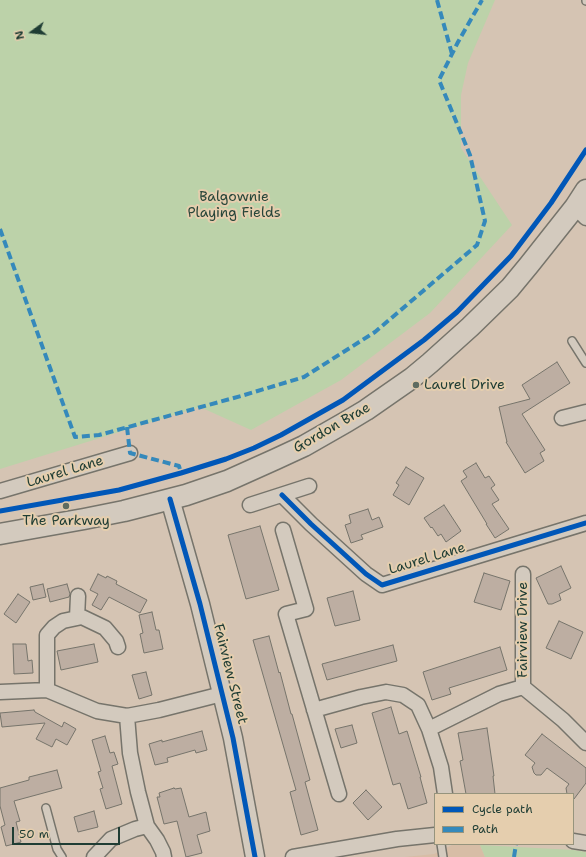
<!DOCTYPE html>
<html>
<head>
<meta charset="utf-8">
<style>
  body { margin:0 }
  #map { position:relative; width:586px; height:857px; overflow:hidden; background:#d5c4b3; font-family:"Shantell Sans",sans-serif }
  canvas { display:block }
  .legend { position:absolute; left:434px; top:793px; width:140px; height:52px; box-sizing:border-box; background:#e5ceae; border:1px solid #96947d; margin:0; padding:5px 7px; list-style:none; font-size:12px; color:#1f3d34 }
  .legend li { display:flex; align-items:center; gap:8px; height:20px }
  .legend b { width:20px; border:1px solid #96947d }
  .north { position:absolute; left:12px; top:12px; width:40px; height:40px; -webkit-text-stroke:3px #e5ceae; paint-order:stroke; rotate:255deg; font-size:11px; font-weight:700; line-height:16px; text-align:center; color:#1f3d34 }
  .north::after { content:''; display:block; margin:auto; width:14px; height:18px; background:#1f3d34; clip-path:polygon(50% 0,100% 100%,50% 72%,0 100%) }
  .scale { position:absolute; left:12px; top:827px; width:108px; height:18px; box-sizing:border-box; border:2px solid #1f3d34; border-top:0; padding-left:5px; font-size:12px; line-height:14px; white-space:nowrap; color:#1f3d34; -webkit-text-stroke:3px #e5ceae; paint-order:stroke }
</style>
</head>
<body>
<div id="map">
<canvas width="586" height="857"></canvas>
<ul class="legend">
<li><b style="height:5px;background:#0057b8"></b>Cycle path</li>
<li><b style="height:5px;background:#3589bb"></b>Path</li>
</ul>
<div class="north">N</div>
<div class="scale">50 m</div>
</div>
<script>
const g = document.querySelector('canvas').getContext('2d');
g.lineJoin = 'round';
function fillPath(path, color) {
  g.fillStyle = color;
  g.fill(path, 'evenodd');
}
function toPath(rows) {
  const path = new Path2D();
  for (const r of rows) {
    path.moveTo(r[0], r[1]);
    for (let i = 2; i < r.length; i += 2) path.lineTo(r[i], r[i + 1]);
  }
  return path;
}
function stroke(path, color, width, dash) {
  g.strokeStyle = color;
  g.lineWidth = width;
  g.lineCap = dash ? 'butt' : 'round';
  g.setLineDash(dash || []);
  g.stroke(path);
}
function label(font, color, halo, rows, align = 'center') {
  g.font = font + ' "Shantell Sans",sans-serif';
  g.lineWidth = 4;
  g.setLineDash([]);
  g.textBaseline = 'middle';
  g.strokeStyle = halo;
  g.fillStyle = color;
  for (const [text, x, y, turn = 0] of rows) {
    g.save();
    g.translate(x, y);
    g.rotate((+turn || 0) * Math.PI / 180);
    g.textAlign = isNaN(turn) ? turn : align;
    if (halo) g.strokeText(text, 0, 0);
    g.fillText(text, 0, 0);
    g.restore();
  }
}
fillPath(toPath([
  [454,844,480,845,485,857,405,857,434,854]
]), '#d7bda6');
fillPath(toPath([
  [0,0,495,0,468,63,461,95,461,148,512,225,430,313,341,380,251,430,200,407,0,469],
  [480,845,574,850,586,852,586,857,485,857]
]), '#bcd2a9');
const building = toPath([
  [557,362,570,383,522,414,545,450,540,453,544,461,525,473,506,442,507,442,499,407,530,399,522,385,557,362],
  [476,463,485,478,489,476,495,485,491,488,499,500,492,504,509,529,495,538,486,524,487,524,461,481,467,477,463,471,476,463],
  [406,467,424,478,409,505,393,495,399,485,396,483,406,467],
  [444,505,461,531,446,542,441,534,438,536,432,527,431,528,424,518,444,505],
  [368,509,372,520,379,517,383,527,361,535,363,539,351,543,345,525,351,523,349,515,368,509],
  [260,526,279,590,246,599,228,535,260,526],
  [561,566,571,588,559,594,561,600,552,604,548,604,536,578,561,566],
  [484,573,510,581,501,610,474,602,484,573],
  [98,574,106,578,107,576,117,581,116,584,147,600,140,613,109,597,101,610,92,605,98,594,90,590,98,574],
  [43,584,46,597,33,600,30,587,43,584],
  [67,584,70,594,69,597,50,602,47,589,67,584],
  [353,591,360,620,335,626,327,598,353,591],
  [18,594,30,602,16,623,4,614,18,594],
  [152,612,156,630,159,630,163,649,144,653,140,634,143,633,139,615,152,612],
  [559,621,583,632,571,659,546,648,559,621],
  [269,636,279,673,280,672,291,714,292,714,310,780,305,782,318,830,301,835,290,792,296,790,253,640,269,636],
  [13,644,26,644,28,661,32,660,33,673,14,674,13,644],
  [94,644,98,662,61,670,57,651,94,644],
  [393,645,397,661,327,680,322,664,393,645],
  [500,647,507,670,449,688,451,694,432,700,423,672,500,647],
  [146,672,152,695,139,699,132,675,146,672],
  [391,707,399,734,407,731,421,777,420,777,427,803,408,809,400,783,393,785,372,713,391,707],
  [34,710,35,712,62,727,64,722,76,729,67,745,56,739,52,747,36,739,45,723,2,727,0,713,34,710],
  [352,725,357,743,341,748,335,729,352,725],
  [487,728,494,776,493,776,495,794,466,794,460,761,463,760,458,733,487,728],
  [202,731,207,750,196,753,195,750,167,758,168,762,155,765,149,744,162,740,162,742,202,731],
  [542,734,586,768,586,783,574,799,573,798,573,794,567,794,566,788,569,784,547,768,541,775,536,775,534,773,532,767,535,763,525,755,542,734],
  [105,736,110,753,114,752,118,764,112,766,122,804,106,809,100,789,103,788,98,772,101,771,92,740,105,736],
  [57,770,62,788,14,801,20,821,16,822,21,842,6,846,1,827,5,825,0,806,0,788,29,780,29,777,57,770],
  [174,788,175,789,181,788,189,817,206,812,210,831,197,835,202,853,186,857,177,821,164,824,157,797,160,797,159,793,174,788],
  [366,790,382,807,368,820,353,803,366,790],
  [94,811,98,827,78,832,74,817,94,811]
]);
fillPath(building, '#bdaea2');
stroke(building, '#76746b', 1);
const service = toPath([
  [586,0,586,1],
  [572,341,586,363],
  [46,808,57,849,62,857],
  [441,844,443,857]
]);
const minor = toPath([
  [575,207,586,218],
  [562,418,586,412],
  [0,491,130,453],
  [282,495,311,524,366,574,382,585,586,523],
  [250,505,309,486],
  [283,530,306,609,286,614,339,794],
  [523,574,523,687],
  [77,618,78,596],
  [47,690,47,635,54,627,63,621,82,617,105,628,116,641,118,647],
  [0,692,47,690,97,711,127,716,159,710,222,694],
  [314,710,361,697,386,692,403,695,418,705,429,729,441,767,445,794],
  [127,716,130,753,138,792,147,826,157,840,163,852,164,857],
  [429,729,499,694,523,687,563,720,586,743],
  [573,841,586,843],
  [94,857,111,839,135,829,147,826],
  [293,857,397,839,435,835]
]);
const tertiary = toPath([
  [170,499,200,604,233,738,255,857]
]);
const secondary = toPath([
  [0,534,84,519,124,511,186,495,227,481,276,459,304,446,346,422,366,410,412,378,430,363,470,327,510,288,529,265,575,207,586,190]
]);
stroke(service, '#76746b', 10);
stroke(minor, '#76746b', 17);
stroke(tertiary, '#76746b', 21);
stroke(secondary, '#76746b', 23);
stroke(service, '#d3cabe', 7);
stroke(minor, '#d3cabe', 14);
stroke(tertiary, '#d3cabe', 18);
stroke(secondary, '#d3cabe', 20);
stroke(toPath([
  [437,0,452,54],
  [0,229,75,437,99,435,241,396,304,377,375,332,477,245,485,221,470,155,439,80,458,42,482,0],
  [127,427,130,453,179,466,181,473],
  [514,857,516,844]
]), '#3589bb', 4, [8, 4]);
stroke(toPath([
  [282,495,311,524,366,574,382,585,586,523],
  [170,499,200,604,233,738,255,857],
  [0,511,119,490,181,473,226,459,254,448,281,435,343,400,424,340,457,312,511,256,551,203,586,150]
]), '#0057b8', 5);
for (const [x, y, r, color] of [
  [416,385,4,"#5f6c60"],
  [66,506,4,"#5f6c60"]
]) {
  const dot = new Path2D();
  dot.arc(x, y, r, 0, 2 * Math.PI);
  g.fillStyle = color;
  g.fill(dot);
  stroke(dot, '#e5ceae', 1.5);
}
label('14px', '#264539', '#e5ceae', [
  ["Balgownie",234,197],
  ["Playing Fields",234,213]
]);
label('14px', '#1f3d34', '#e5ceae', [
  ["Laurel Drive",424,385],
  ["The Parkway",66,521,"center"]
], 'left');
label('14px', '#1f3d34', '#e5ceae', [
  ["Gordon Brae",332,428,-30],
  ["Laurel Lane",65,472,-17],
  ["Laurel Lane",427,559,-17],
  ["Fairview Drive",523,630,-90],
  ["Fairview Street",230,674,76]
]);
</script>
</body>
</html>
